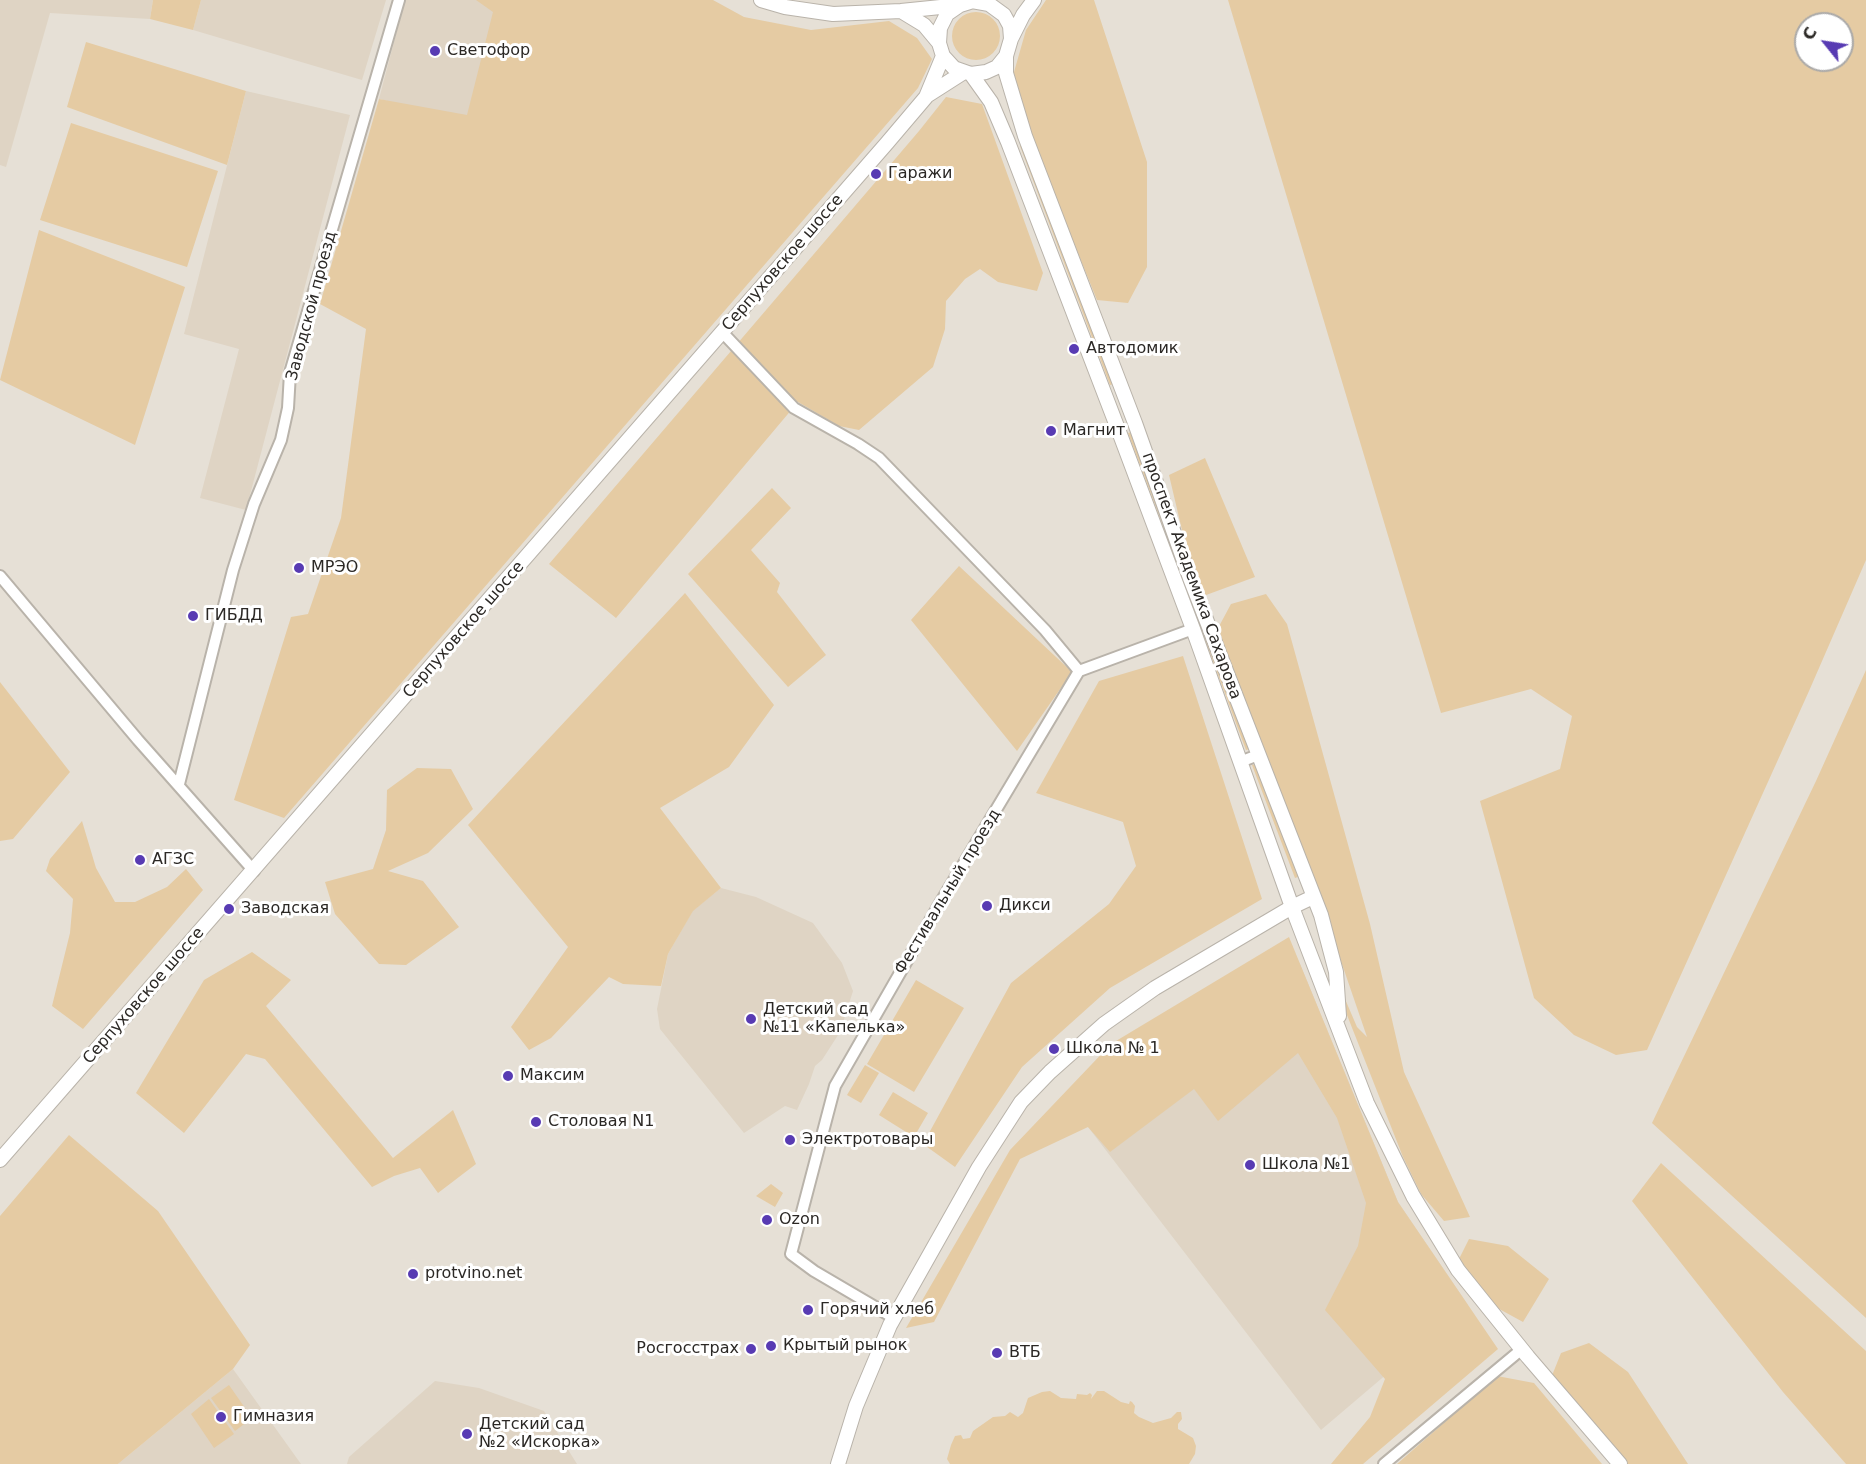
<!DOCTYPE html>
<html>
<head>
<meta charset="utf-8">
<style>
  body { margin:0 }
  #map { position:relative; width:1866px; height:1464px; overflow:hidden; background:#e6e0d6; font-family:"DejaVu Sans",sans-serif }
  canvas { display:block }
  .north { position:absolute; left:1794px; top:12px; width:60px; height:60px; box-sizing:border-box; background:#fff; border:2px solid #aaa9a8; border-radius:50%; rotate:300deg; font-size:16px; font-weight:700; line-height:24px; text-align:center; color:#2b2825 }
  .north::after { content:''; display:block; margin:auto; width:21px; height:27px; background:#583bb3; clip-path:polygon(50% 0,100% 100%,50% 72%,0 100%) }
</style>
</head>
<body>
<div id="map">
<canvas width="1866" height="1464"></canvas>
<div class="north">С</div>
</div>
<script>
const g = document.querySelector('canvas').getContext('2d');
g.lineJoin = 'round';
function fillPath(path, color) {
  g.fillStyle = color;
  g.fill(path, 'evenodd');
}
function toPath(rows) {
  const path = new Path2D();
  for (const r of rows) {
    if (r.length === 3) {
      path.moveTo(r[0] + r[2], r[1]);
      path.arc(r[0], r[1], r[2], 0, 2 * Math.PI);
      continue;
    }
    path.moveTo(r[0], r[1]);
    for (let i = 2; i < r.length; i += 2) path.lineTo(r[i], r[i + 1]);
  }
  return path;
}
function stroke(path, color, width, dash) {
  g.strokeStyle = color;
  g.lineWidth = width;
  g.lineCap = dash ? 'butt' : 'round';
  g.setLineDash(dash || []);
  g.stroke(path);
}
function label(font, color, halo, rows, align = 'center') {
  g.font = font + ' "DejaVu Sans",sans-serif';
  g.lineWidth = 6;
  g.setLineDash([]);
  g.textBaseline = 'middle';
  g.strokeStyle = halo;
  g.fillStyle = color;
  for (const [text, x, y, turn = 0] of rows) {
    g.save();
    g.translate(x, y);
    g.rotate((+turn || 0) * Math.PI / 180);
    g.textAlign = isNaN(turn) ? turn : align;
    if (halo) g.strokeText(text, 0, 0);
    g.fillText(text, 0, 0);
    g.restore();
  }
}
fillPath(toPath([
  [0,0,153,0,150,19,50,13,6,167,0,165],
  [201,0,386,0,362,80,193,30],
  [405,0,493,0,505,3,474,123,379,99],
  [246,91,350,115,246,510,200,498,239,349,184,334],
  [721,888,756,897,813,923,842,963,853,991,840,1032,822,1060,815,1066,809,1084,797,1110,785,1106,744,1133,660,1029,657,1009,668,954,693,910],
  [1300,964,1398,1202,1468,1305,1321,1430,1088,1127],
  [233,1369,301,1464,118,1464],
  [435,1381,479,1388,544,1411,577,1464,347,1464,349,1457]
]), '#dfd4c4');
fillPath(toPath([
  [153,0,201,0,193,30,150,19],
  [476,0,713,0,744,17,811,30,889,21,917,38,932,59,918,88,284,818,234,800,291,617,308,614,341,518,366,329,320,304,379,99,467,115,493,12],
  [1046,0,1094,0,1147,162,1147,267,1128,303,1097,300,1026,125,1012,79,1026,30],
  [1228,0,1866,0,1866,560,1809,691,1647,1050,1616,1055,1574,1035,1534,998,1480,801,1560,769,1572,716,1531,689,1441,713],
  [1806,24,1842,24,1842,60,1806,60],
  [976,36,24],
  [86,42,246,91,227,165,67,107],
  [946,97,982,104,1043,273,1037,291,998,282,980,269,965,279,946,301,945,329,933,367,859,430,839,426,798,402,616,618,549,564,919,131],
  [71,123,218,171,187,267,40,220],
  [1024,145,1114,384,1110,385,1020,146],
  [39,230,185,287,135,445,0,380],
  [1132,432,1184,573,1181,574,1128,433],
  [1205,458,1255,577,1198,598,1169,475],
  [772,488,791,508,751,550,780,583,777,592,826,655,788,687,688,574],
  [959,566,1072,672,1017,751,911,620],
  [1189,587,1250,749,1246,750,1186,589],
  [685,593,774,705,729,767,660,808,721,888,693,911,668,954,661,986,623,984,609,977,551,1038,529,1050,511,1027,568,947,468,825],
  [1266,594,1287,624,1370,924,1404,1072,1470,1217,1444,1221,1421,1194,1403,1157,1347,1015,1344,1004,1345,999,1357,1027,1367,1037,1343,967,1217,630,1231,604],
  [1183,656,1262,899,1110,988,1022,1067,955,1167,923,1144,1011,983,1109,904,1136,866,1123,822,1036,793,1099,681],
  [1866,670,1866,1318,1652,1123,1816,781],
  [0,682,70,772,13,839,0,841],
  [1256,764,1298,877,1295,878,1252,765],
  [417,768,451,769,473,809,428,853,388,871,423,881,459,927,406,965,379,964,335,914,325,882,373,869,386,830,387,790],
  [82,821,96,868,115,902,135,902,167,887,186,869,203,890,83,1029,52,1006,70,933,73,899,46,871,50,859],
  [1289,937,1398,1202,1498,1349,1363,1464,1331,1464,1370,1417,1385,1379,1325,1310,1358,1246,1366,1203,1337,1118,1298,1053,1218,1121,1194,1089,1110,1152,1088,1127,1020,1159,934,1322,906,1328,1010,1150,1111,1044],
  [252,952,291,980,266,1006,393,1158,453,1110,476,1164,438,1193,420,1168,394,1176,372,1187,265,1059,246,1054,184,1133,136,1093,204,980],
  [916,980,964,1008,914,1092,867,1064],
  [865,1065,879,1073,861,1103,847,1095],
  [893,1092,928,1113,914,1137,879,1115],
  [69,1135,158,1211,250,1345,233,1369,118,1464,0,1464,0,1216],
  [1661,1163,1866,1351,1866,1464,1846,1464,1783,1392,1632,1201],
  [771,1184,783,1193,775,1207,756,1196],
  [1469,1239,1508,1246,1549,1279,1523,1322,1481,1299,1457,1263],
  [1589,1343,1628,1372,1688,1464,1624,1464,1551,1378,1561,1353],
  [1497,1376,1534,1383,1602,1464,1397,1464],
  [229,1385,252,1418,235,1431,211,1398],
  [1050,1391,1061,1398,1076,1399,1077,1394,1087,1395,1090,1393,1092,1395,1091,1399,1097,1391,1104,1391,1121,1402,1129,1404,1130,1401,1132,1402,1135,1406,1134,1413,1139,1417,1153,1423,1171,1418,1177,1412,1181,1412,1182,1419,1178,1424,1178,1429,1193,1438,1196,1446,1195,1454,1189,1464,950,1464,947,1459,951,1445,955,1436,961,1435,963,1439,970,1438,973,1431,993,1417,1005,1416,1010,1412,1018,1417,1023,1413,1028,1398,1042,1392],
  [209,1399,234,1434,214,1448,191,1414]
]), '#e5cba3');
const street = toPath([
  [723,333,794,408,858,444,879,458,1045,630,1079,671],
  [0,576,138,740,254,871],
  [1240,762,1258,755],
  [179,784,233,570,254,504,281,440,288,408,290,373,399,0],
  [894,1318,814,1271,791,1254,835,1086,939,905,1079,671,1193,629],
  [1384,1464,1522,1349]
]);
const secondary = toPath([
  [761,0,785,7,833,14,901,11,960,5,976,0],
  [972,1,989,4,1004,15,1010,26,1011,39],
  [901,11,924,25,939,43,943,56,954,68,971,74,986,72,997,67,1006,56,1011,39,1023,15,1034,0],
  [939,43,940,28,947,14,960,5],
  [1006,56,1006,73,1025,136,1135,423,1190,578,1321,915,1336,972,1339,1016],
  [971,74,991,102,1008,142,1118,429,1193,629,1292,907,1367,1103,1413,1196,1458,1270,1528,1357,1620,1464],
  [928,95,964,72],
  [0,1160,887,143,926,97,943,56],
  [838,1464,856,1406,890,1325,979,1167,1021,1102,1050,1072,1104,1024,1155,988,1292,907,1313,897]
]);
stroke(street, '#b9b3aa', 14);
stroke(secondary, '#b9b3aa', 16);
stroke(street, '#fff', 10);
stroke(secondary, '#fff', 14);
for (const [x, y, r, color] of [
  [435,51,6,"#583bb3"],
  [876,174,6,"#583bb3"],
  [1074,349,6,"#583bb3"],
  [1051,431,6,"#583bb3"],
  [299,568,6,"#583bb3"],
  [193,616,6,"#583bb3"],
  [140,860,6,"#583bb3"],
  [987,906,6,"#583bb3"],
  [229,909,6,"#583bb3"],
  [751,1019,6,"#583bb3"],
  [1054,1049,6,"#583bb3"],
  [508,1076,6,"#583bb3"],
  [536,1122,6,"#583bb3"],
  [790,1140,6,"#583bb3"],
  [1250,1165,6,"#583bb3"],
  [767,1220,6,"#583bb3"],
  [413,1274,6,"#583bb3"],
  [808,1310,6,"#583bb3"],
  [771,1346,6,"#583bb3"],
  [751,1349,6,"#583bb3"],
  [997,1353,6,"#583bb3"],
  [221,1417,6,"#583bb3"],
  [467,1434,6,"#583bb3"]
]) {
  const dot = new Path2D();
  dot.arc(x, y, r, 0, 2 * Math.PI);
  g.fillStyle = color;
  g.fill(dot);
  stroke(dot, '#fff', 2);
}
label('16px', '#2b2825', '#fff', [
  ["Светофор",447,51],
  ["Гаражи",888,174],
  ["Автодомик",1086,349],
  ["Магнит",1063,431],
  ["МРЭО",311,568],
  ["ГИБДД",205,616],
  ["АГЗС",152,860],
  ["Дикси",999,906],
  ["Заводская",241,909],
  ["Детский сад",763,1010],
  ["№11 «Капелька»",763,1028],
  ["Школа № 1",1066,1049],
  ["Максим",520,1076],
  ["Столовая N1",548,1122],
  ["Электротовары",802,1140],
  ["Школа №1",1262,1165],
  ["Ozon",779,1220],
  ["protvino.net",425,1274],
  ["Горячий хлеб",820,1310],
  ["Крытый рынок",783,1346],
  ["Росгосстрах",739,1349,"right"],
  ["ВТБ",1009,1353],
  ["Гимназия",233,1417],
  ["Детcкий сад",479,1425],
  ["№2 «Искорка»",479,1443]
], 'left');
label('16px', '#2b2825', '#fff', [
  ["Серпуховское шоссе",783,263,-49],
  ["Заводской проезд",312,306,-75],
  ["проспект Академика Сахарова",1191,576,70],
  ["Серпуховское шоссе",464,630,-49],
  ["Фестивальный проезд",948,892,-59],
  ["Серпуховское шоссе",144,996,-49]
]);
</script>
</body>
</html>
